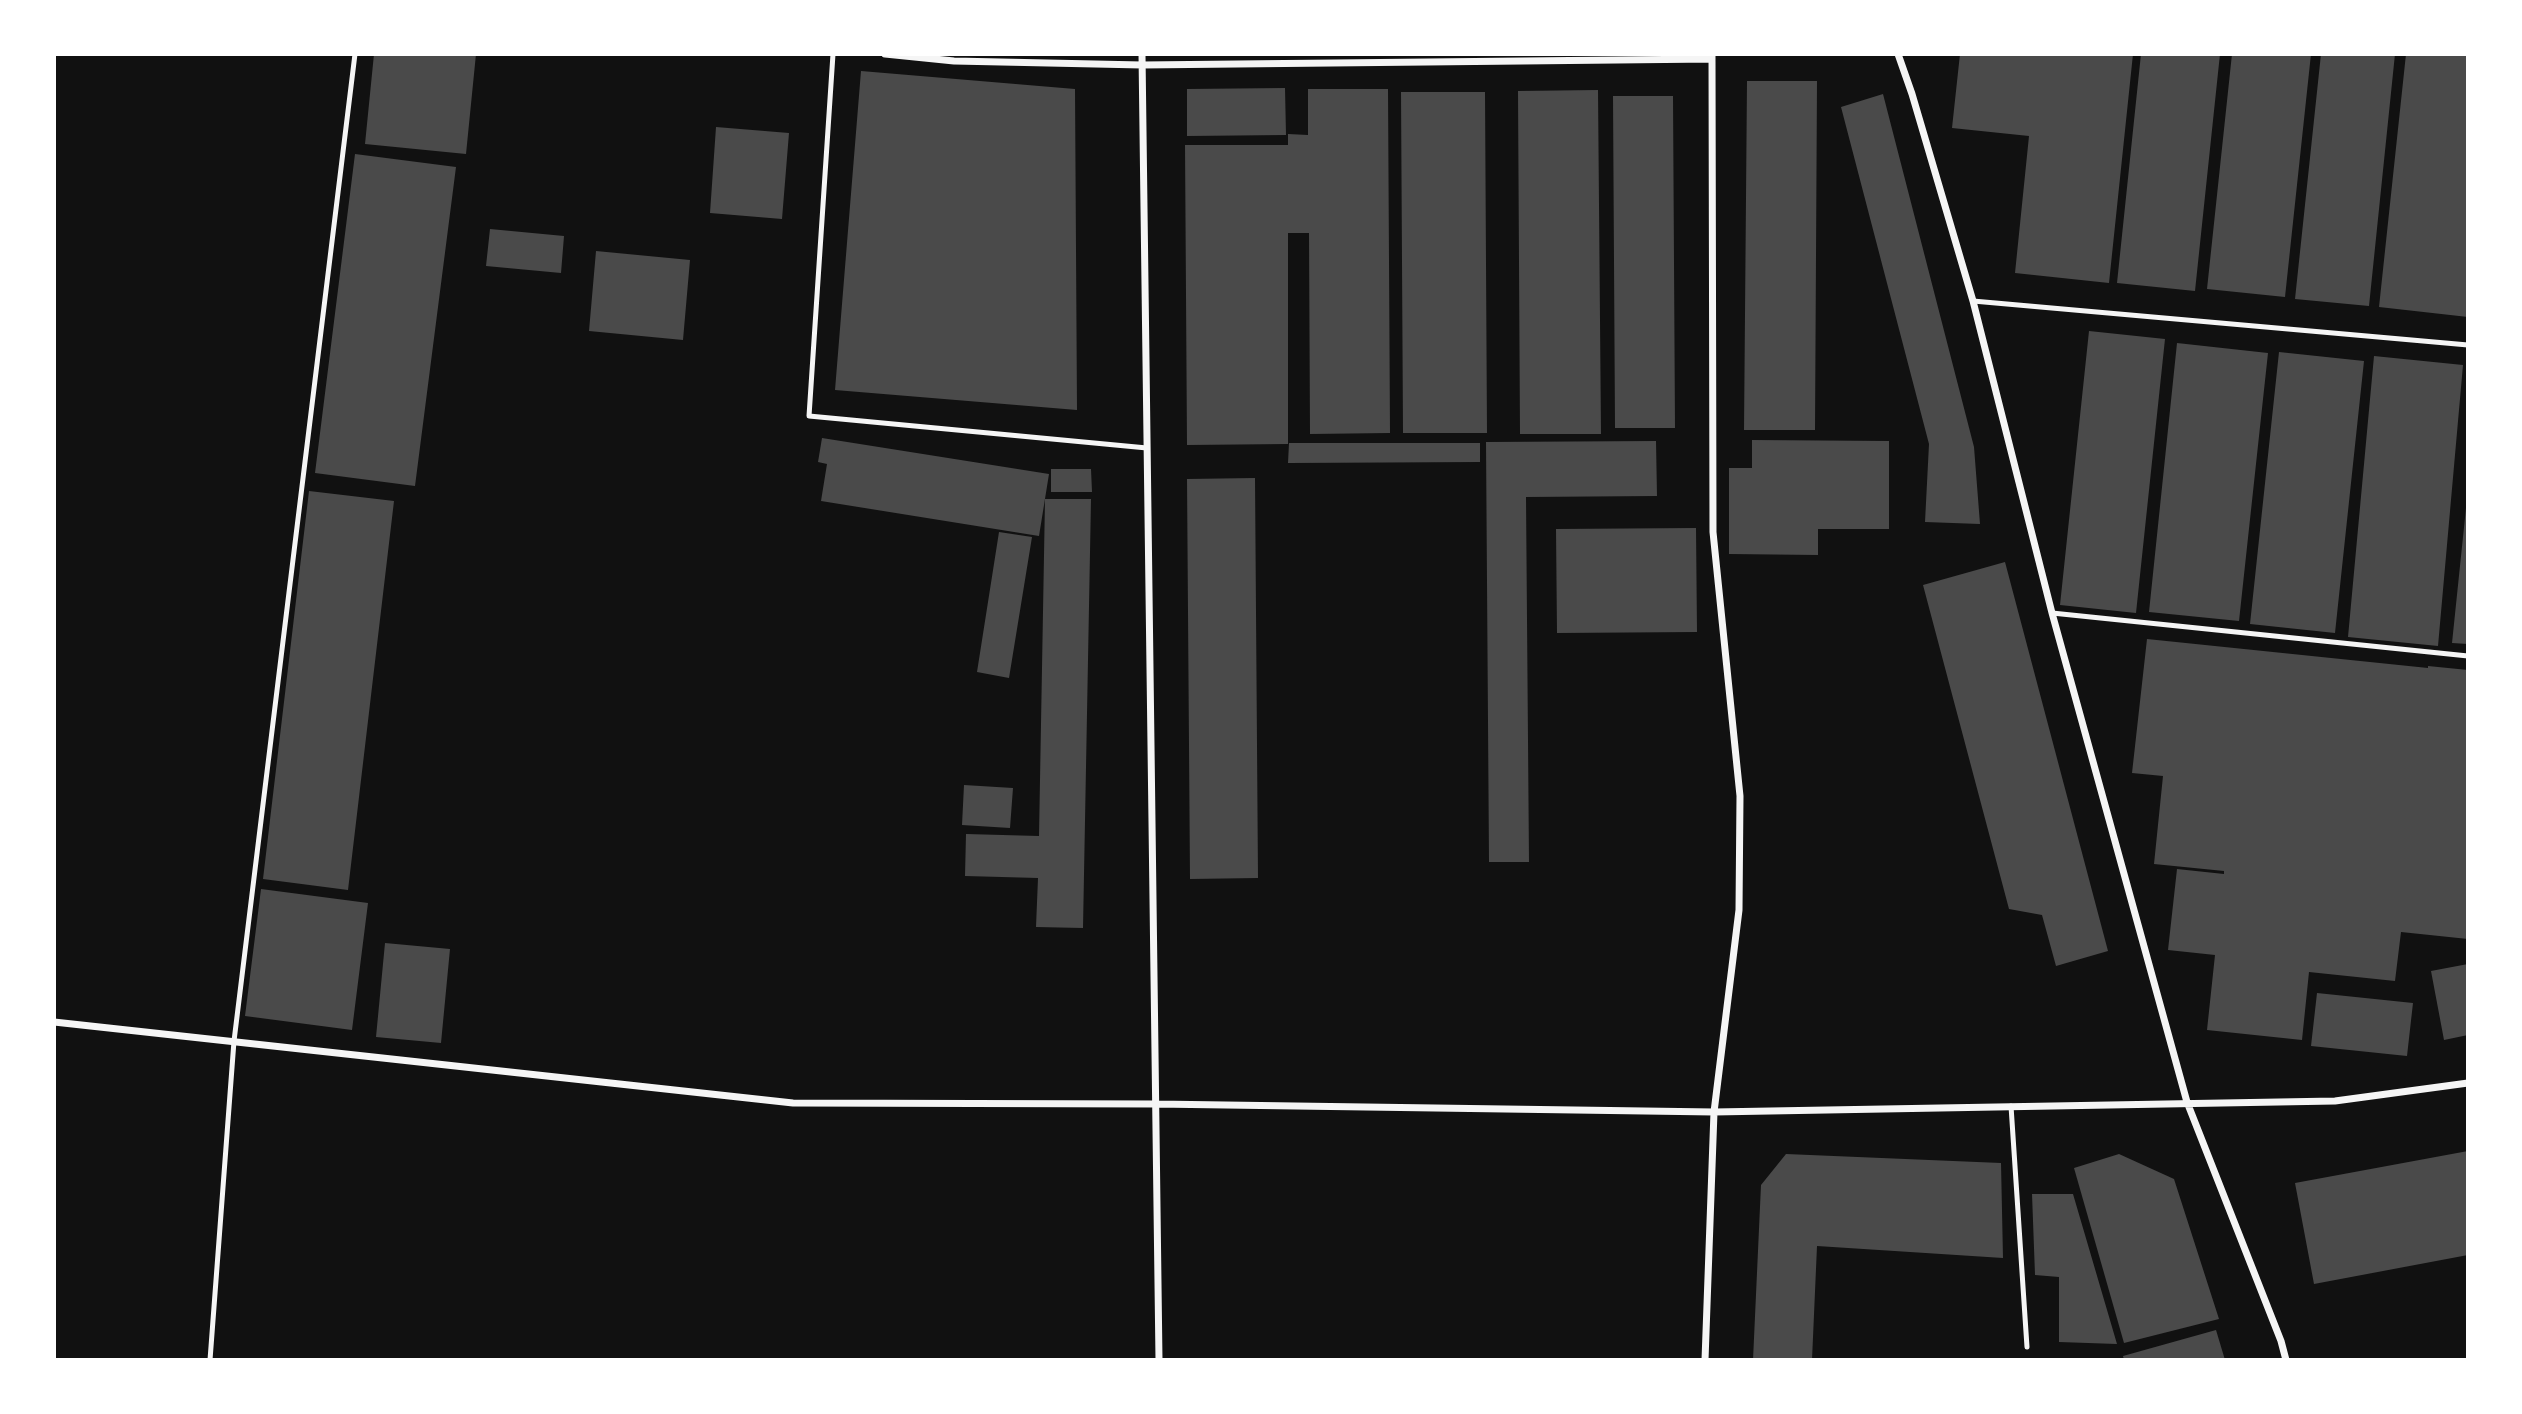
<!DOCTYPE html>
<html>
<head>
<meta charset="utf-8">
<style>
  body { margin:0 }
  #map { position:relative; width:2522px; height:1414px; overflow:hidden; background:#111; font-family:"Titillium Web",sans-serif }
  canvas { display:block }
  .frame { position:absolute; inset:0; border:56px solid #fff; pointer-events:none }
</style>
</head>
<body>
<div id="map">
<canvas width="2522" height="1414"></canvas>
<div class="frame"></div>
</div>
<script>
const g = document.querySelector('canvas').getContext('2d');
g.lineJoin = 'round';
function fillPath(path, color) {
  g.fillStyle = color;
  g.fill(path, 'evenodd');
}
function toPath(rows) {
  const path = new Path2D();
  for (const r of rows) {
    path.moveTo(r[0], r[1]);
    for (let i = 2; i < r.length; i += 2) path.lineTo(r[i], r[i + 1]);
  }
  return path;
}
function stroke(path, color, width, dash) {
  g.strokeStyle = color;
  g.lineWidth = width;
  g.lineCap = dash ? 'butt' : 'round';
  g.setLineDash(dash || []);
  g.stroke(path);
}
fillPath(toPath([
  [374,54,476,54,466,154,365,144],
  [1960,54,2133,54,2109,283,2015,273,2029,136,1952,128],
  [2141,54,2220,54,2195,291,2117,283],
  [2232,54,2311,54,2285,297,2207,289],
  [2321,54,2395,54,2369,306,2295,299],
  [2406,54,2468,54,2468,317,2379,307],
  [861,71,1075,89,1077,410,835,390],
  [1747,81,1817,81,1815,430,1744,430],
  [1285,88,1286,135,1187,136,1187,89],
  [1308,89,1388,89,1390,433,1310,434,1309,233,1288,233,1288,444,1187,445,1185,145,1288,145,1288,134,1308,135],
  [1598,90,1601,434,1520,434,1518,91],
  [1401,92,1485,92,1487,433,1403,433],
  [1883,94,1974,447,1980,524,1925,522,1929,444,1841,107],
  [1613,96,1673,96,1675,428,1615,428],
  [716,127,789,133,782,219,710,213],
  [355,154,456,167,415,486,315,473],
  [490,229,564,236,561,273,486,266],
  [596,251,690,260,683,340,589,331],
  [2089,331,2165,339,2136,613,2060,605],
  [2177,343,2268,353,2239,621,2149,612],
  [2279,352,2364,361,2335,633,2250,624],
  [2374,356,2463,365,2438,646,2348,637],
  [822,438,1049,474,1039,536,821,501,827,464,818,462],
  [1752,440,1889,441,1889,529,1818,529,1818,555,1729,554,1729,468,1752,468],
  [1656,441,1657,496,1526,497,1529,862,1489,862,1486,442],
  [1289,443,1480,443,1480,462,1288,463],
  [1051,469,1091,469,1092,492,1051,492],
  [1255,478,1258,878,1190,879,1187,479],
  [309,491,394,501,348,890,263,879],
  [1045,499,1091,499,1083,928,1036,927,1038,878,965,876,966,834,1039,836],
  [2466,508,2468,508,2468,644,2452,643],
  [1696,528,1697,632,1557,633,1556,529],
  [999,532,1032,537,1009,678,977,672],
  [2005,562,2108,951,2056,966,2042,915,2009,909,1923,585],
  [2147,639,2428,668,2428,666,2468,670,2468,939,2401,932,2395,981,2309,972,2302,1040,2207,1030,2215,955,2168,950,2177,869,2224,874,2224,871,2154,864,2163,776,2132,773],
  [964,785,1013,788,1010,828,962,825],
  [261,889,368,903,352,1030,245,1016],
  [385,943,450,949,441,1043,376,1037],
  [2468,964,2468,1035,2444,1040,2431,971],
  [2317,993,2413,1003,2407,1056,2311,1046],
  [2468,1151,2468,1255,2314,1284,2295,1183],
  [1786,1154,2001,1163,2003,1258,1817,1246,1812,1360,1753,1360,1761,1185],
  [2119,1154,2174,1179,2219,1319,2124,1343,2074,1168],
  [2032,1194,2073,1194,2117,1344,2059,1342,2059,1277,2035,1275],
  [2216,1330,2225,1360,2124,1360,2123,1356]
]), '#4a4a4a');
stroke(toPath([
  [833,54,809,416,1147,448],
  [1973,301,2468,345],
  [2052,613,2468,656],
  [2011,1106,2027,1347],
  [210,1360,234,1041,355,54]
]), '#f5f5f5', 5);
stroke(toPath([
  [885,54,954,61,1142,65,1712,59],
  [1142,54,1159,1360],
  [1898,54,1912,94,1973,301,2052,613,2187,1102,2281,1341,2286,1360],
  [54,1022,793,1103,1156,1104,1714,1112,2335,1101,2468,1083],
  [1705,1360,1714,1112,1739,910,1740,796,1713,532,1712,54]
]), '#f5f5f5', 7);
</script>
</body>
</html>
